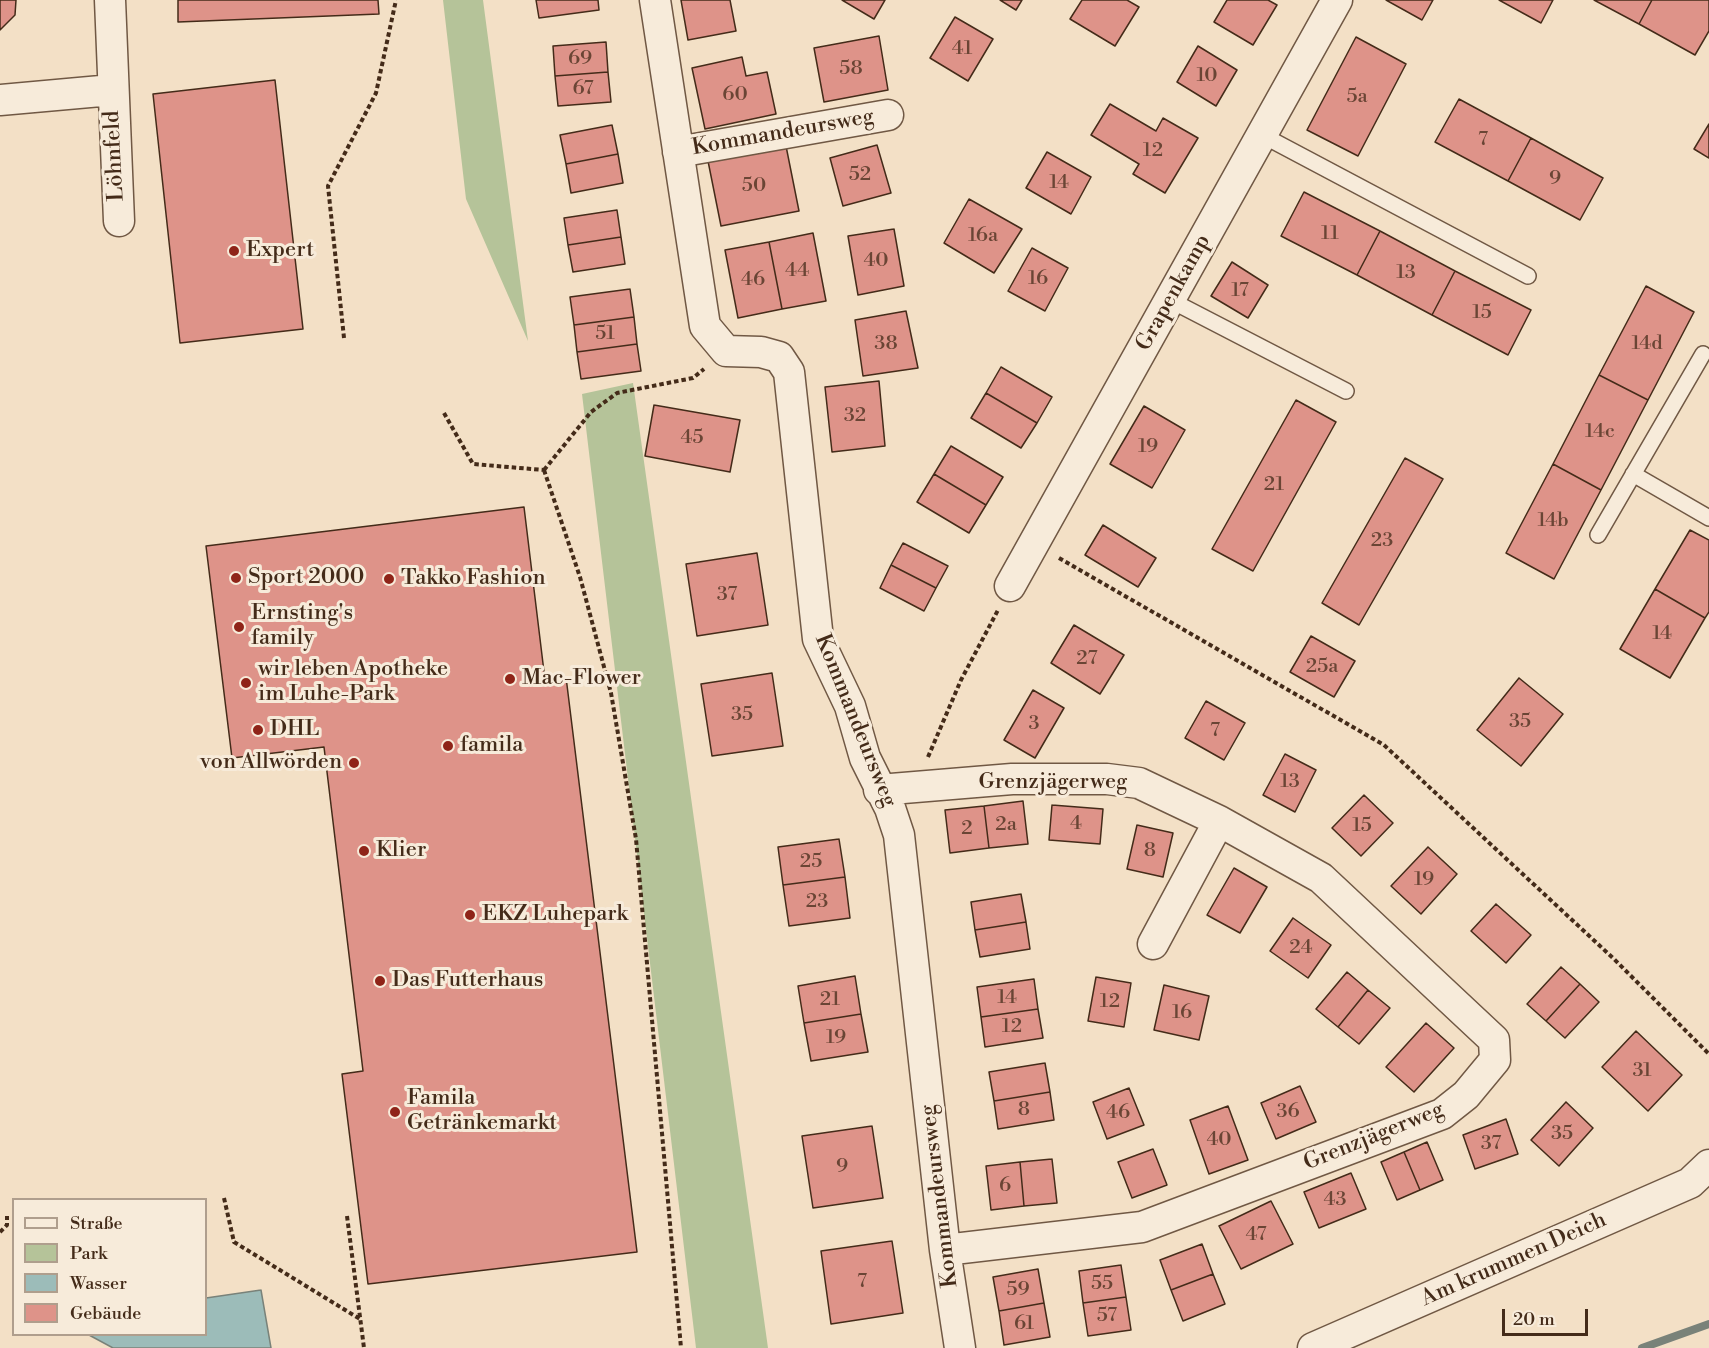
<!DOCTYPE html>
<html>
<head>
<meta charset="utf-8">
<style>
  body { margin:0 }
  #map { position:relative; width:1709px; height:1348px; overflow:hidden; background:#f3e0c6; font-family:"Libre Bodoni",serif }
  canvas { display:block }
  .legend { position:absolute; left:12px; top:1198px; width:195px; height:138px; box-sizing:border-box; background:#f7ebda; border:2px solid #af9e8d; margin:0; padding:8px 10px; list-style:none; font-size:18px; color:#442b19 }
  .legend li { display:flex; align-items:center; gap:12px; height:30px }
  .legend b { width:30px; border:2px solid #af9e8d }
  .scale { position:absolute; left:1502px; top:1309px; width:86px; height:27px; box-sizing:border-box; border:3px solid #442b19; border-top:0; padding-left:8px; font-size:18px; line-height:21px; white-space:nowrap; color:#442b19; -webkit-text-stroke:4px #f7ebda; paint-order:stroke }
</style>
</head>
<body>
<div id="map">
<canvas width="1709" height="1348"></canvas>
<ul class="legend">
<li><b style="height:8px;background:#f7ebda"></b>Straße</li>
<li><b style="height:16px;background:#b5c399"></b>Park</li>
<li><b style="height:16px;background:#9cbcb9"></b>Wasser</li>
<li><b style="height:16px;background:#de9389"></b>Gebäude</li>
</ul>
<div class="scale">20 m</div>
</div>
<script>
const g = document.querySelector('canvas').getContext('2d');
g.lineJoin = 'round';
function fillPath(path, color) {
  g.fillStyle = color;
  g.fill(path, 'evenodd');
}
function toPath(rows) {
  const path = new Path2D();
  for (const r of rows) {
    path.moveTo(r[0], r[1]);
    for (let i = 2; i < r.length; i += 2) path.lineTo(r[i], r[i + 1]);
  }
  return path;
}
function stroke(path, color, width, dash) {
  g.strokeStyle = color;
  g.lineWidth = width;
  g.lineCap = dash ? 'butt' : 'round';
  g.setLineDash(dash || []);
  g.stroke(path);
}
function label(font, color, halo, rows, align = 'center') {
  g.font = font + ' "Libre Bodoni",serif';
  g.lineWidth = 6;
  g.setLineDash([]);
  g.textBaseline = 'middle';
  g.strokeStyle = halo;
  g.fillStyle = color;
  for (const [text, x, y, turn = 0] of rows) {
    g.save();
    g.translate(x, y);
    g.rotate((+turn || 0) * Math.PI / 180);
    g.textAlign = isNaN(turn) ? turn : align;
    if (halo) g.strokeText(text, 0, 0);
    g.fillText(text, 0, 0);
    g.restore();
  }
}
fillPath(toPath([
  [443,0,483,0,528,341,466,199],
  [633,383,768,1348,696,1348,582,394]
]), '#b5c399');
const water = toPath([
  [261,1290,271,1348,113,1348,89,1335,206,1334,206,1298,261,1290]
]);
fillPath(water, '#9cbcb9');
stroke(water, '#798279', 1.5);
stroke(toPath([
  [1642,1348,1709,1324]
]), '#798279', 8);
const building = toPath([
  [0,0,16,0,15,15,0,30,0,0],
  [178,0,378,0,379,14,178,22,178,0],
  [536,0,598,0,599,10,539,18,536,0],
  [681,0,730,0,736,31,688,40,681,0],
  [842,0,885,0,874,19,842,0],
  [1000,0,1022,0,1016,10,1000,0],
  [1082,0,1127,0,1139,7,1115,46,1070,19,1082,0],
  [1227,0,1268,0,1277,5,1253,45,1214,22,1227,0],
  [1386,0,1433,0,1422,20,1386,0],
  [1499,0,1553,0,1541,23,1499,0],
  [1594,0,1652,0,1639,24,1594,0],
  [1652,0,1709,0,1709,31,1695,55,1639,24,1652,0],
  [955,17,993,39,968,81,930,58,955,17],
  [879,36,888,90,824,102,814,48,879,36],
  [1356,37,1406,64,1358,156,1307,130,1356,37],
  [606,42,608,72,555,76,553,46,606,42],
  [1198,46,1237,70,1216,106,1177,82,1198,46],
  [742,57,746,76,767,72,776,114,705,129,692,68,742,57],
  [608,72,611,102,558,106,555,76,608,72],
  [275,80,303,329,180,343,153,94,275,80],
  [1459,99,1531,138,1508,181,1435,142,1459,99],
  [1110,104,1156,131,1163,118,1198,138,1165,193,1133,174,1139,164,1091,135,1110,104],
  [1709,124,1709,158,1694,149,1709,124],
  [612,125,618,154,566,164,560,135,612,125],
  [1531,138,1603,178,1580,220,1508,181,1531,138],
  [877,145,891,193,843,206,830,158,877,145],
  [786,146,799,211,721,226,708,161,786,146],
  [1047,152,1091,177,1071,214,1026,188,1047,152],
  [618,154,623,183,571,193,566,164,618,154],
  [1304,192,1380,231,1357,275,1281,236,1304,192],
  [969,199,1022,229,994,273,944,243,969,199],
  [617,210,621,237,568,245,564,218,617,210],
  [894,229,904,286,858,295,848,236,894,229],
  [1380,231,1455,271,1432,315,1357,275,1380,231],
  [813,233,826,301,782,309,769,242,813,233],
  [621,237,625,264,573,272,568,245,621,237],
  [769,242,782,309,738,318,725,250,769,242],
  [1032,248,1068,268,1045,311,1008,291,1032,248],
  [1232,262,1268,285,1248,318,1211,296,1232,262],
  [1455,271,1531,310,1508,355,1432,315,1455,271],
  [1646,286,1694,312,1648,400,1599,375,1646,286],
  [630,289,634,317,574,325,570,297,630,289],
  [906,311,918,368,863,376,855,320,906,311],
  [634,317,637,344,577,352,574,325,634,317],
  [637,344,641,371,581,379,577,352,637,344],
  [1001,367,1052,397,1037,423,986,393,1001,367],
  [1599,375,1648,400,1601,490,1553,464,1599,375],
  [879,381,885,446,832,452,825,387,879,381],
  [986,393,1037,423,1021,448,971,418,986,393],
  [1296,400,1336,422,1253,571,1212,549,1296,400],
  [654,405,740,420,730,472,645,456,654,405],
  [1144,406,1185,430,1152,488,1110,464,1144,406],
  [951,446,1003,477,986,505,934,474,951,446],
  [1405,458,1443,479,1359,625,1322,603,1405,458],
  [1553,464,1601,490,1554,579,1506,553,1553,464],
  [934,474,986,505,969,533,917,502,934,474],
  [524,507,545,680,566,677,637,1252,368,1284,342,1074,363,1071,324,747,232,758,206,546,524,507],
  [1103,525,1156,558,1138,587,1085,555,1103,525],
  [1690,530,1709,540,1709,612,1705,618,1655,589,1690,530],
  [903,543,948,566,936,588,891,565,903,543],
  [757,553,768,625,697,636,686,564,757,553],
  [891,565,936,588,924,611,880,588,891,565],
  [1655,589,1705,618,1670,678,1620,649,1655,589],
  [1074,625,1124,655,1100,694,1051,663,1074,625],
  [1311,636,1355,661,1334,697,1290,672,1311,636],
  [772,673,783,746,712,756,701,684,772,673],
  [1519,678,1563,714,1521,766,1477,730,1519,678],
  [1033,690,1064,708,1035,758,1004,740,1033,690],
  [1206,701,1245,723,1224,760,1185,738,1206,701],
  [1285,754,1316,770,1295,812,1263,795,1285,754],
  [1364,795,1393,823,1361,856,1332,828,1364,795],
  [1023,801,1028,844,989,848,984,806,1023,801],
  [1052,805,1103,809,1100,844,1049,840,1052,805],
  [984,806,989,848,950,853,945,810,984,806],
  [1137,825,1173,833,1163,877,1127,869,1137,825],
  [839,839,845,877,783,885,778,847,839,839],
  [1428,847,1457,874,1421,914,1391,886,1428,847],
  [1234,868,1267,887,1240,933,1207,915,1234,868],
  [845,877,850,918,789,926,783,885,845,877],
  [1021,894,1026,922,975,930,971,902,1021,894],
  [1496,904,1531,935,1506,963,1471,931,1496,904],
  [1293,918,1331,945,1308,978,1270,951,1293,918],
  [1026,922,1030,949,980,957,975,930,1026,922],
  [1561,967,1580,984,1546,1021,1527,1004,1561,967],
  [1347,972,1368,990,1338,1027,1316,1009,1347,972],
  [855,976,861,1014,804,1023,798,986,855,976],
  [1096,977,1131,983,1124,1027,1088,1021,1096,977],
  [1034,979,1038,1009,981,1017,977,987,1034,979],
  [1580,984,1599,1002,1565,1038,1546,1021,1580,984],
  [1164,985,1209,996,1199,1040,1154,1030,1164,985],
  [1368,990,1390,1008,1359,1044,1338,1027,1368,990],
  [1038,1009,1043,1038,985,1047,981,1017,1038,1009],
  [861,1014,868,1052,811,1061,804,1023,861,1014],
  [1426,1023,1454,1048,1414,1092,1386,1067,1426,1023],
  [1636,1031,1682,1075,1648,1111,1602,1067,1636,1031],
  [1045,1063,1050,1092,994,1101,989,1072,1045,1063],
  [1300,1086,1316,1122,1276,1139,1261,1103,1300,1086],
  [1129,1088,1144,1125,1107,1139,1093,1102,1129,1088],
  [1050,1092,1054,1120,998,1129,994,1101,1050,1092],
  [1566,1102,1593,1128,1559,1166,1531,1140,1566,1102],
  [1228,1106,1248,1160,1209,1174,1190,1120,1228,1106],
  [1506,1119,1518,1154,1475,1169,1463,1135,1506,1119],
  [872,1126,883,1198,813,1208,802,1136,872,1126],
  [1427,1142,1443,1180,1420,1190,1404,1152,1427,1142],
  [1153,1149,1167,1185,1132,1198,1118,1162,1153,1149],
  [1404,1152,1420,1190,1397,1200,1381,1162,1404,1152],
  [1052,1159,1057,1203,1024,1206,1020,1162,1052,1159],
  [1020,1162,1024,1206,991,1210,986,1166,1020,1162],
  [1351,1173,1366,1209,1319,1228,1304,1192,1351,1173],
  [1271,1201,1293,1244,1241,1269,1219,1226,1271,1201],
  [892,1241,903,1313,831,1324,821,1251,892,1241],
  [1202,1244,1213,1274,1171,1290,1160,1260,1202,1244],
  [1121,1265,1126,1297,1083,1303,1079,1271,1121,1265],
  [1038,1269,1044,1303,999,1311,993,1277,1038,1269],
  [1213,1274,1225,1304,1183,1321,1171,1290,1213,1274],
  [1126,1297,1131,1330,1088,1336,1083,1303,1126,1297],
  [1044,1303,1050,1337,1004,1345,999,1311,1044,1303]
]);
fillPath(building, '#de9389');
stroke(building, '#442b19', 1.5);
const service = toPath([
  [1262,135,1528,276],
  [1170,300,1346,391],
  [1633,474,1709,518],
  [1598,535,1703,354]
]);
const minor = toPath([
  [110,0,119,221],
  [655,0,705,326,726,351,761,352,779,357,789,372,818,639,850,706,865,758,890,808,899,835,945,1250,960,1348],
  [0,100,112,90],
  [678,152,888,115],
  [1010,586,1337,0],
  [879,790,1012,779,1107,779,1139,783,1219,821,1321,878,1494,1040,1495,1060,1466,1095,1442,1114,1142,1227,945,1250],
  [1153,944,1219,821],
  [1313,1348,1690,1183,1709,1165]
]);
stroke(service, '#705844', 18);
stroke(minor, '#705844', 33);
stroke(toPath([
  [344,338,328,186,376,93,396,0],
  [444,413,473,464,544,470],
  [544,470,580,577,611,693,636,839,681,1348],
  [544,470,591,412,617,393,693,378,704,369],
  [1059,558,1384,745,1614,959,1709,1054],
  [928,757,961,680,998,610],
  [224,1198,234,1242,360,1319],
  [347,1216,364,1348],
  [0,1232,7,1225,7,1216]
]), '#442b19', 4, [4.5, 3]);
stroke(service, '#f7ebda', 15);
stroke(minor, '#f7ebda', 30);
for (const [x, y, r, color] of [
  [234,251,6,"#8f2418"],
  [236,578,6,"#8f2418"],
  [389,579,6,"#8f2418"],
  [239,627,6,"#8f2418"],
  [510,679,6,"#8f2418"],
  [246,683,6,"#8f2418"],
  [258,730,6,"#8f2418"],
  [448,746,6,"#8f2418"],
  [354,763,6,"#8f2418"],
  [364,851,6,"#8f2418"],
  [470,915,6,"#8f2418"],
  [380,981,6,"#8f2418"],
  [395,1112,6,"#8f2418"]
]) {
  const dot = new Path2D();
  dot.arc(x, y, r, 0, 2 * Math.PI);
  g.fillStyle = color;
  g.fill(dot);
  stroke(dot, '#f7ebda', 2);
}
label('20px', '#6a4535', null, [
  ["41",962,49],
  ["69",580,59],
  ["58",851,69],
  ["10",1207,76],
  ["67",583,89],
  ["60",735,95],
  ["5a",1357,97],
  ["7",1483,140],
  ["12",1153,151],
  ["52",860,175],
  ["9",1555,179],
  ["14",1059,183],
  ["50",754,186],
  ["11",1330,234],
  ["16a",983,236],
  ["40",876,261],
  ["44",797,271],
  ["13",1406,273],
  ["16",1038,279],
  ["46",753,280],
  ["17",1240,291],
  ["15",1482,313],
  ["51",605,334],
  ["38",886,344],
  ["14d",1647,344],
  ["32",855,416],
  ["14c",1600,432],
  ["45",692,438],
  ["19",1148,447],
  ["21",1274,485],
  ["14b",1553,521],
  ["23",1382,541],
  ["37",727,595],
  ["14",1662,634],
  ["27",1087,659],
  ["25a",1322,667],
  ["35",742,715],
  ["35",1520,722],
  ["3",1034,724],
  ["7",1215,731],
  ["13",1290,782],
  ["4",1076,824],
  ["2a",1006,825],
  ["15",1362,826],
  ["2",967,829],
  ["8",1150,851],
  ["25",811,862],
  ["19",1424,880],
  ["23",817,902],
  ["24",1301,948],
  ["14",1007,998],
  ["21",830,1000],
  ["12",1110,1002],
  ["16",1182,1013],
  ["12",1012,1027],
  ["19",836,1038],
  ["31",1642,1071],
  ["8",1024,1110],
  ["36",1288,1112],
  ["46",1118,1113],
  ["35",1562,1134],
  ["40",1219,1140],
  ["37",1491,1144],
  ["9",842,1167],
  ["6",1005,1186],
  ["43",1335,1200],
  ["47",1256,1235],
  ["7",862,1282],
  ["55",1102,1284],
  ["59",1018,1290],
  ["57",1107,1316],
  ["61",1024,1324]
]);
label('22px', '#442b19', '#f7ebda', [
  ["Kommandeursweg",783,133,-10],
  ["Löhnfeld",115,156,-93],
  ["Grapenkamp",1174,293,-61],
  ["Kommandeursweg",855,721,68],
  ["Grenzjägerweg",1053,783],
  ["Grenzjägerweg",1374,1137,-22],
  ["Kommandeursweg",940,1196,-97],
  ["Am krummen Deich",1514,1260,-24]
]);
label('22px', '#442b19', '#f7ebda', [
  ["Expert",246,251],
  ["Sport 2000",248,578],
  ["Takko Fashion",401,579],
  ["Ernsting's",251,614],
  ["family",251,639],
  ["wir leben Apotheke",258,670],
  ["im Luhe-Park",258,695],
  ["Mac-Flower",522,679],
  ["DHL",270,730],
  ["famila",460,746],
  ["von Allwörden",342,763,"right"],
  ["Klier",376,851],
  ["EKZ Luhepark",482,915],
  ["Das Futterhaus",392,981],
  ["Famila",407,1099],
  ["Getränkemarkt",407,1124]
], 'left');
</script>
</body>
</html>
